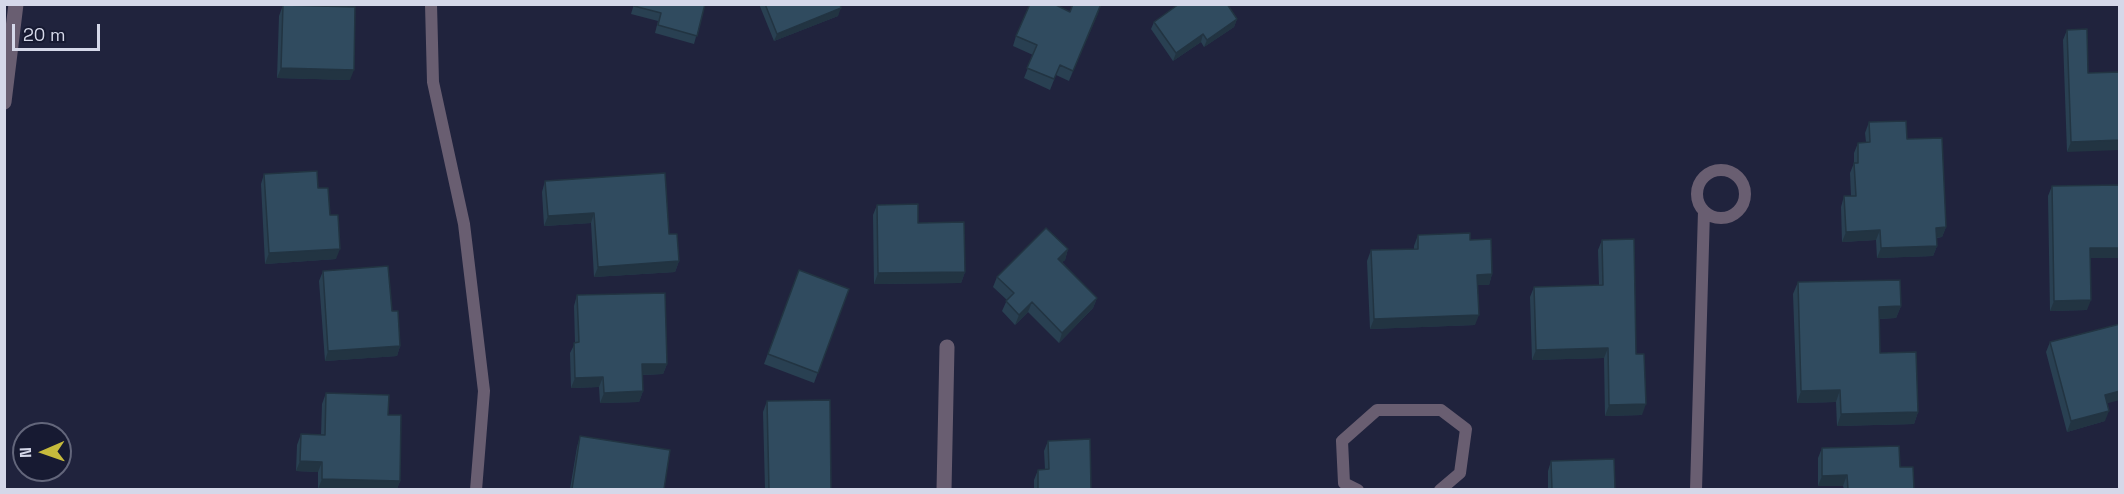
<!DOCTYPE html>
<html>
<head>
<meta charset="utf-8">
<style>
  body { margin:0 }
  #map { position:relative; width:2124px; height:494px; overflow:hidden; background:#20233d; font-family:"Space Grotesk",sans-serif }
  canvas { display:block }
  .frame { position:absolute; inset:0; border:6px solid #d5d8e9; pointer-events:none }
  .north { position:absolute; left:12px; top:422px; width:60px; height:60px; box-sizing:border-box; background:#171a32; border:2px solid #63667b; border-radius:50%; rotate:268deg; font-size:16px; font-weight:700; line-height:24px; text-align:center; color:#d5d8e9 }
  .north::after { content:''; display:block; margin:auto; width:21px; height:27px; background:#c7bb3c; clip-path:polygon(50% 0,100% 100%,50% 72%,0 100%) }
  .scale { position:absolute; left:12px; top:24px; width:88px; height:27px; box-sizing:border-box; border:3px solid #d5d8e9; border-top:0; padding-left:8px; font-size:18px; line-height:21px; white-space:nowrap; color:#d5d8e9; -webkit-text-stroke:4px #171a32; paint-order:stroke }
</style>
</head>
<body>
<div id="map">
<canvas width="2124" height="494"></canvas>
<div class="frame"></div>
<div class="north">N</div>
<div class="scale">20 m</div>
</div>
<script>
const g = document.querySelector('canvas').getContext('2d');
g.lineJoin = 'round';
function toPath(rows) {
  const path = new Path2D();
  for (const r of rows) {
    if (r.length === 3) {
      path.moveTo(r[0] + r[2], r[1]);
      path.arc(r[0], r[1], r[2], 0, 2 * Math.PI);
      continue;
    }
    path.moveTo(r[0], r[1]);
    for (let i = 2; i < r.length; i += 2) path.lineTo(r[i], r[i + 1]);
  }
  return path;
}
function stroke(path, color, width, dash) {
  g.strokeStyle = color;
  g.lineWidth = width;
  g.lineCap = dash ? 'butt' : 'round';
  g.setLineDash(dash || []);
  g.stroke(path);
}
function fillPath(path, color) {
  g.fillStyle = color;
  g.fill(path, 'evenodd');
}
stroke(toPath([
  [431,4,433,82,464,224,484,391,476,490],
  [1721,194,24],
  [1358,490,1344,483,1342,441,1377,410,1441,410,1466,429,1460,473,1440,490],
  [1696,490,1704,211]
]), '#695e71', 12);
stroke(toPath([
  [4,102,16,4],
  [944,490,947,347]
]), '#695e71', 15);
fillPath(toPath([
  [634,4,705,4,694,44,655,33,658,21,631,14],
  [759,4,840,4,838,16,774,41],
  [1101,4,1069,81,1056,75,1050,90,1024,78,1033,55,1013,46,1016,36,1070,12],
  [283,5,350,80,277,78,279,16],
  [1237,19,1234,27,1204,47,1201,42,1173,61,1151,29,1154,22],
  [2067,30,2088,73,2120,72,2067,152,2063,40],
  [1869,122,1907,139,1946,227,1942,237,1937,238,1937,246,1933,256,1877,258,1876,240,1842,242,1841,207,1844,196,1851,196,1850,173,1854,163,1854,153,1858,143,1866,142,1865,133],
  [264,174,318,188,330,215,336,259,265,264,261,184],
  [545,181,669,234,679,261,675,272,594,277,591,223,544,226,542,192],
  [2120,185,2120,258,2090,258,2087,310,2050,311,2048,196,2052,186],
  [877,205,918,223,965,272,961,283,874,284,873,215],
  [1418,235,1470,240,1492,274,1489,285,1477,285,1475,325,1370,329,1367,261,1371,250,1414,249,1414,246],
  [1602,240,1636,354,1642,415,1605,416,1604,358,1532,360,1530,297,1534,287,1599,285,1598,250],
  [1068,249,1065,260,1062,262,1097,298,1093,308,1059,343,1028,312,1015,325,1002,311,1007,300,993,287,997,277],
  [799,270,849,289,814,383,764,364],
  [323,271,392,311,400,346,397,356,325,361,319,281],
  [1798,282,1901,306,1896,318,1879,319,1880,353,1918,412,1914,424,1837,426,1836,402,1797,403,1793,294],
  [577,295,667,364,663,374,642,375,643,391,639,402,600,403,599,387,571,388,570,353,575,343,574,306],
  [2050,342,2105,421,2067,432,2046,352],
  [326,393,388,415,400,481,397,489,318,489,318,472,296,471,297,445,301,434,321,435,322,404],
  [767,401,831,489,765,489,763,412],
  [580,436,664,489,570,489,577,447],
  [1048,441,1091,489,1034,489,1034,480,1038,470,1045,469,1044,451],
  [1822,448,1900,467,1914,489,1844,489,1843,486,1818,486,1818,458],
  [1551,461,1615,489,1548,489,1548,471]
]), '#294052');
fillPath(toPath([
  [1101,4,1098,14,1069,81,1073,71],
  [841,8,838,16,774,41,777,34],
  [1237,19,1234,27,1204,47,1207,40],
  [1203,34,1201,42,1173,61,1176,53],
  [281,68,354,70,350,80,277,78],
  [2120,140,2120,150,2067,152,2071,142],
  [594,213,591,223,544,226,548,216],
  [1946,227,1942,237,1933,238,1936,228],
  [1880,230,1876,240,1842,242,1846,232],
  [1937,246,1933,256,1877,258,1881,248],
  [2090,248,2120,248,2120,258,2086,258],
  [340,249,336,259,265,264,269,253],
  [1068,249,1065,260,1054,269,1058,259],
  [679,261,675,272,594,277,598,267],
  [965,272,961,283,874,284,878,273],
  [1492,274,1489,285,1473,285,1477,275],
  [1097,298,1093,308,1059,343,1062,333],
  [2091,300,2087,310,2050,311,2054,301],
  [1032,302,1028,312,1015,325,1019,315],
  [1901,306,1896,318,1874,319,1879,307],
  [1479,315,1475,325,1370,329,1374,319],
  [400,346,397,356,325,361,328,351],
  [1608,348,1604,358,1532,360,1536,350],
  [642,364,667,364,663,374,638,375],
  [603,377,599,387,571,388,575,378],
  [1840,390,1836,402,1797,403,1801,391],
  [643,391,639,402,600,403,604,393],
  [2120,391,2120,400,2101,405,2105,395],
  [1646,404,1642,415,1605,416,1609,405],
  [2109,411,2105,421,2067,432,2071,421],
  [1918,412,1914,424,1837,426,1841,414],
  [300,461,322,462,318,472,296,471],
  [1847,475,1843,486,1818,486,1822,476],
  [322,479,400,481,397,489,318,489]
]), '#223442');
const building = toPath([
  [634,4,705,4,697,36,658,25,661,13,634,6,634,4],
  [765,4,840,4,841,8,777,34,765,4],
  [1030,4,1054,4,1070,12,1073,4,1101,4,1073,71,1060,65,1054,79,1027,68,1037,45,1016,36,1030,4],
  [1179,4,1227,4,1237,19,1207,40,1203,34,1176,53,1154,22,1179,4],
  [283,5,355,7,354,70,281,68,283,5],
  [2087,29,2088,73,2120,72,2120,140,2071,142,2067,30,2087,29],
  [1906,121,1907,139,1942,138,1946,227,1936,228,1937,246,1881,248,1880,230,1846,232,1844,196,1856,196,1854,163,1858,163,1858,143,1870,142,1869,122,1906,121],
  [317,171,318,188,328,188,330,215,338,215,340,249,269,253,264,174,317,171],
  [665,173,669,234,677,234,679,261,598,267,594,213,548,216,545,181,665,173],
  [2120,185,2120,248,2090,248,2091,300,2054,301,2052,186,2120,185],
  [918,204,918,223,964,222,965,272,878,273,877,205,918,204],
  [1046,228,1068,249,1058,259,1097,298,1062,333,1032,302,1019,315,1006,301,1014,293,997,277,1046,228],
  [1470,233,1470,240,1491,239,1492,274,1477,275,1479,315,1374,319,1371,250,1418,249,1418,235,1470,233],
  [1634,239,1636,354,1644,354,1646,404,1609,405,1608,348,1536,350,1534,287,1603,285,1602,240,1634,239],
  [388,266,392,311,398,311,400,346,328,351,323,271,388,266],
  [799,270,849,289,818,373,768,354,799,270],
  [1900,280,1901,306,1879,307,1880,353,1916,352,1918,412,1841,414,1840,390,1801,391,1798,282,1900,280],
  [665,293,667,364,642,364,643,391,604,393,603,377,575,378,574,343,579,342,577,295,665,293],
  [2120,324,2120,391,2105,395,2109,411,2071,421,2050,342,2120,324],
  [326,393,389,395,388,415,401,415,400,481,322,479,322,462,300,461,301,434,325,435,326,393],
  [830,400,831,489,769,489,767,401,830,400],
  [580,436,670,450,664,489,572,489,580,436],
  [1090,439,1091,489,1038,489,1038,470,1049,469,1048,441,1090,439],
  [1899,446,1900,467,1913,467,1914,489,1848,489,1847,475,1822,476,1822,448,1899,446],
  [1614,459,1615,489,1552,489,1551,461,1614,459]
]);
fillPath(building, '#304b5f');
stroke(building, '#223442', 1.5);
</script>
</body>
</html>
